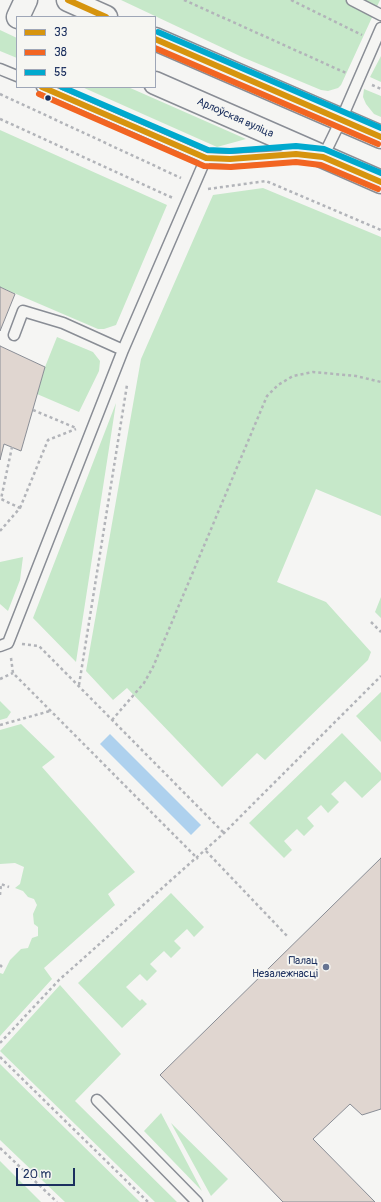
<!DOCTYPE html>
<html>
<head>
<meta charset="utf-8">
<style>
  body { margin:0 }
  #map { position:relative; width:381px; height:1202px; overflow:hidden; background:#f5f5f3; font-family:Pangolin,sans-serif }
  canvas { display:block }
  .legend { position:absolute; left:16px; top:16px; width:140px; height:72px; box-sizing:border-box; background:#f6f6f2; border:1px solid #9ea6b7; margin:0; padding:5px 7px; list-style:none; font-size:12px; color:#1b2f5e }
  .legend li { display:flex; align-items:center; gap:8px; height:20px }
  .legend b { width:20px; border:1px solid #9ea6b7 }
  .scale { position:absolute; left:16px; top:1168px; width:59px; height:18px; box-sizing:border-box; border:2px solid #1b2f5e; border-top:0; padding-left:5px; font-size:12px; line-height:14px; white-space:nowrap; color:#1b2f5e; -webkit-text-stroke:3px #f6f6f2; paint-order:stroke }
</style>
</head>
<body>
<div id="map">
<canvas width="381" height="1202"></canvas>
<ul class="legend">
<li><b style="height:5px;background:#d6940e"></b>33</li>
<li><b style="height:5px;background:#f26522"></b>38</li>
<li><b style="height:5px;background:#00a9ce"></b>55</li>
</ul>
<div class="scale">20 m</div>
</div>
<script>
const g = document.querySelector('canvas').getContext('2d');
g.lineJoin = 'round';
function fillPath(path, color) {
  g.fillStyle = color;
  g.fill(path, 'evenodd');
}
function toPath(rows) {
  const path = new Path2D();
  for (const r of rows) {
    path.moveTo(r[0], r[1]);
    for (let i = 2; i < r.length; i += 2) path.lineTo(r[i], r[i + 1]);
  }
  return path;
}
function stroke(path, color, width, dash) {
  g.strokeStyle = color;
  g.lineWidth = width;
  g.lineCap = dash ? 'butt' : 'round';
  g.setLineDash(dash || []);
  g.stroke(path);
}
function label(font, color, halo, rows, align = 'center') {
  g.font = font + ' Pangolin,sans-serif';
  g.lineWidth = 4;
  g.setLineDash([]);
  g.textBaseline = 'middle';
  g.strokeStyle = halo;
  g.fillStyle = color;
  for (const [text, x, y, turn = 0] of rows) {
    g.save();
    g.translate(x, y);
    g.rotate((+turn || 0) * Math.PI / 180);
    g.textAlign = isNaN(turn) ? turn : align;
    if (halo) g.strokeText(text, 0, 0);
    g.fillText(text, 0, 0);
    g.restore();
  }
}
fillPath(toPath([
  [121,0,380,0,341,85,338,88,328,91,321,90,242,57],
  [0,30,17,38,17,58,0,51],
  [381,56,381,82,370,77],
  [82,87,128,87,246,139,217,147],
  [364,89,381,96,381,117,374,114,366,104,363,97],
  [0,130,167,205,116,325,104,329,98,329,0,287],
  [263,188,381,237,381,516,316,489,277,582,326,602,371,652,368,660,265,760,257,753,222,787,127,688,113,700,86,671,141,359,213,195],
  [57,337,93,352,100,361,99,371,79,412,37,394,45,367],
  [116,403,76,662,33,618],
  [23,557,20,580,8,611,0,604,0,562],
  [381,597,381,618,375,612],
  [381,692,381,742,356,716],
  [0,701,11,712,7,718,0,720],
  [21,724,55,757,42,767,135,872,108,894,115,905,44,968,52,979,0,1036,0,973,3,974,10,960,21,949,28,948,32,938,38,936,38,927,34,924,33,914,37,905,34,899,28,897,23,891,15,888,20,884,24,867,15,863,0,864,0,730],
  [342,733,381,773,381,780,362,798,345,781,331,794,339,802,328,813,321,805,307,818,314,826,304,836,297,829,284,841,292,850,284,858,249,823],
  [171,893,204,927,194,937,187,929,174,941,181,948,171,958,164,951,150,964,157,971,147,981,140,974,126,987,140,1001,142,999,147,1004,122,1028,78,983],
  [60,985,121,1054,75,1101,177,1202,155,1202,0,1051],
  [0,1064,140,1202,65,1202,0,1140],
  [161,1113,202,1191,144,1131],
  [171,1123,228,1179,211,1196],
  [0,1161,41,1202,0,1202]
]), '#c6e8c9');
fillPath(toPath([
  [110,734,201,825,191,835,100,744]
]), '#aed1ee');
const building = toPath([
  [0,287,15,294,0,331,0,287],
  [0,346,45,367,21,451,4,444,0,460,0,346],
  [381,858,381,1109,362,1115,350,1104,313,1139,375,1202,283,1202,160,1075,381,858]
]);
fillPath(building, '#e0d6d0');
stroke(building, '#898d95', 1);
const lane = toPath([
  [352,0,381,15],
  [0,69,17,76],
  [42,87,206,158,230,159,303,155],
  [321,156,323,157,341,120,381,28],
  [14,335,23,311,63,323,123,350],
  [0,646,8,643,123,350,206,158],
  [97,1100,197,1202]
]);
const primary = toPath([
  [68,0,106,17],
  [18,17,26,0],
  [155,39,381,137],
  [155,83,381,182]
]);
stroke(lane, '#898d95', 13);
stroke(primary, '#898d95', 25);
stroke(toPath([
  [184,0,346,73],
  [291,0,362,35],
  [372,85,381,89],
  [0,94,181,178],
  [0,119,173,198],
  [208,189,266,181,381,230],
  [33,410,76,428],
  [20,508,48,440,76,429],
  [0,531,20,508,1,499,12,447],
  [371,622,381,632],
  [22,644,39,646,224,833],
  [11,658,13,673,198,859],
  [0,679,13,673],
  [79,685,127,385],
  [112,720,144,683,153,667,267,396,278,385,293,376,313,372,356,376,381,382],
  [0,725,50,711],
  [206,851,288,937],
  [0,895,1,884,9,887],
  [0,965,2,967],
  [0,1043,59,980,224,833,381,676],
  [0,1057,148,1202],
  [0,1148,57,1202]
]), '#b2b4b9', 2.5, [3, 3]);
stroke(lane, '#f5f5f3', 10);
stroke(primary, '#f5f5f3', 22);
stroke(toPath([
  [68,0,106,17],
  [155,39,381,137],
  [42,87,206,158,230,159,296,154,323,157,381,182]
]), '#d6940e', 6);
stroke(toPath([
  [155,48,378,144],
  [39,94,204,166,231,167,296,162,321,165,378,189]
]), '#f26522', 6);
stroke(toPath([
  [158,32,381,128],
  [62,87,208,150,230,151,296,146,324,149,381,173]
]), '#00a9ce', 6);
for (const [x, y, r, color] of [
  [48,98,3.5,"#1b2f5e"],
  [326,967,4,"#677492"]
]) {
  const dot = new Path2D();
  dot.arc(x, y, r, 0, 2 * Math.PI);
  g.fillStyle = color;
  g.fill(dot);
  stroke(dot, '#f6f6f2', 1.5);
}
label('11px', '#1b2f5e', '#f6f6f2', [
  ["Арлоўская вуліца",235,118,24]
]);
label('11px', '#1b2f5e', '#f6f6f2', [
  ["Палац",318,961],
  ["Незалежнасці",318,974]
], 'right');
</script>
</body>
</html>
